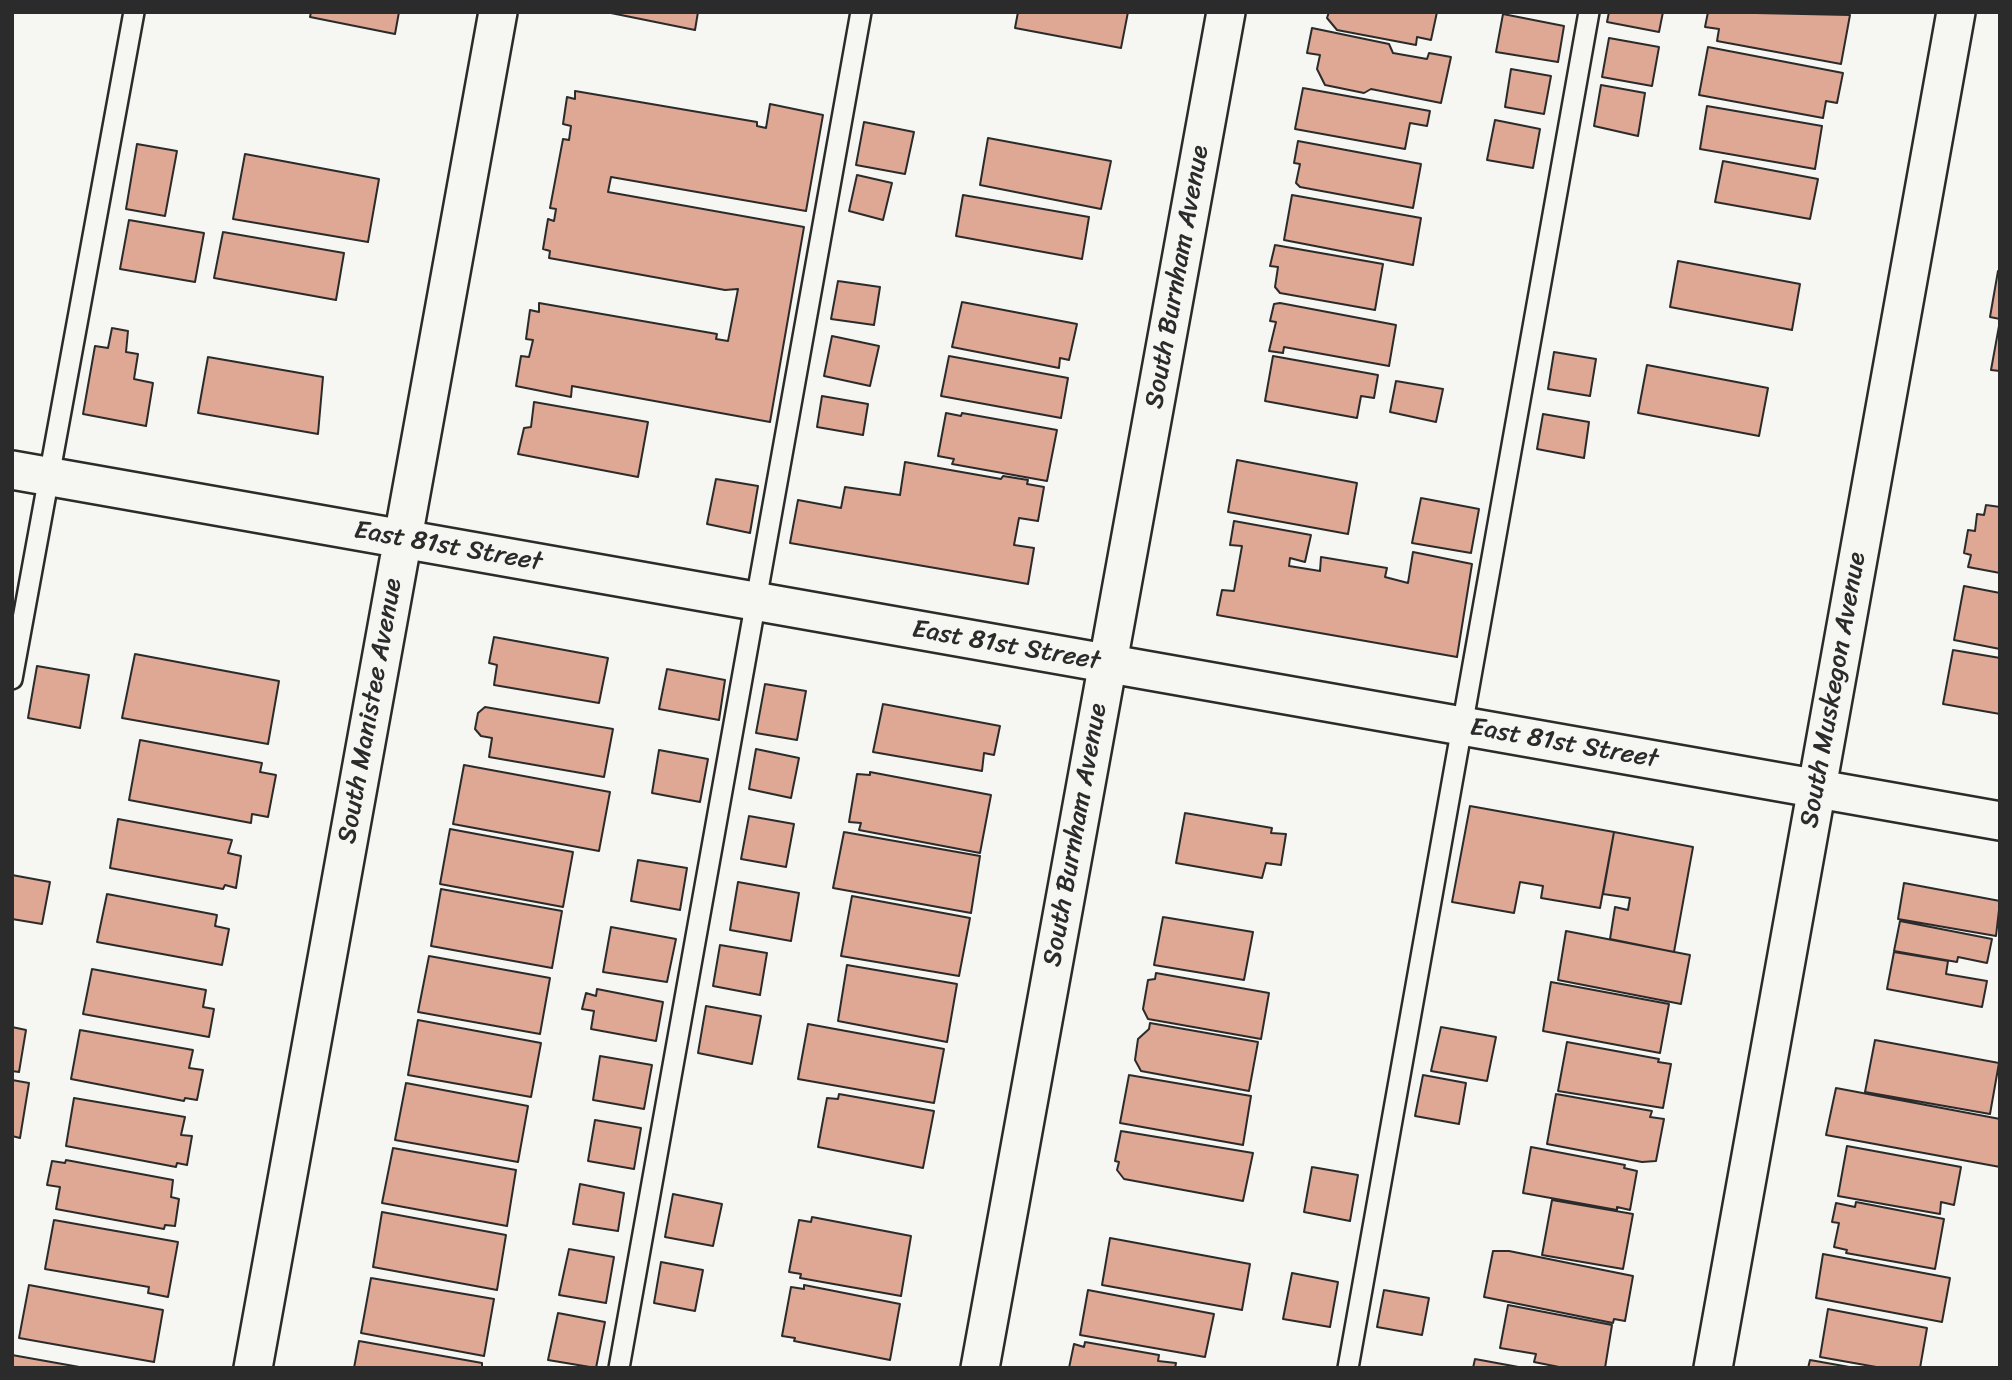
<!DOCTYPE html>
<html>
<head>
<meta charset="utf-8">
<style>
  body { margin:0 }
  #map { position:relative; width:2012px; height:1380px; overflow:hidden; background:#f6f6f2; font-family:Sriracha,sans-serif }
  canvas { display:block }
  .frame { position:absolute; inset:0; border:14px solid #2b2b2b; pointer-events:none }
</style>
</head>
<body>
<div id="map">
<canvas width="2012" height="1380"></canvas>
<div class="frame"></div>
</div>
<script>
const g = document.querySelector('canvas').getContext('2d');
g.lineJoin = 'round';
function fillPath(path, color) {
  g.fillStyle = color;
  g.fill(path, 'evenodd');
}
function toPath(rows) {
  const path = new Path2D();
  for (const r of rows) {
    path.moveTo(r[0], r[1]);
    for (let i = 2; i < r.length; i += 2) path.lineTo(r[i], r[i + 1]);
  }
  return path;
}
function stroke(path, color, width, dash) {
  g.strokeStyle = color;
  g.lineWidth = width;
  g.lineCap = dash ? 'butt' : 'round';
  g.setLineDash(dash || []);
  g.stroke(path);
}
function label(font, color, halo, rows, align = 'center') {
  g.font = font + ' Sriracha,sans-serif';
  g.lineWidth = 6;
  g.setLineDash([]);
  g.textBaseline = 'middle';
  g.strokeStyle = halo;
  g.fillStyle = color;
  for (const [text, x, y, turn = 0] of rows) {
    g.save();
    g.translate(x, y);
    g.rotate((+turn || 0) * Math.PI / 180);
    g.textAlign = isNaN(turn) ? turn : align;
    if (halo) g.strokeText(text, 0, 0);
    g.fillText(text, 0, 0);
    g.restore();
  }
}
const building = toPath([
  [311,12,399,12,395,34,310,17,311,12],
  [606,12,698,12,695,30,606,12],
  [1018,12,1128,12,1121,48,1015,28,1018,12],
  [1329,12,1437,12,1431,40,1417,37,1416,45,1337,30,1327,18,1329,12],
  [1609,12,1663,12,1659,32,1607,22,1609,12],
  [1708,12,1850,15,1841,64,1717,41,1719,29,1705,27,1708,12],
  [1503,14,1564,26,1558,62,1496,52,1503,14],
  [1312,28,1389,44,1393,53,1427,59,1429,53,1451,57,1441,103,1371,89,1364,93,1325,85,1317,69,1320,55,1307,53,1312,28],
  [1609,38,1659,47,1652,86,1602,77,1609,38],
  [1708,47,1843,73,1837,103,1826,101,1823,118,1699,95,1708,47],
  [1511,69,1551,76,1544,114,1505,107,1511,69],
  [1601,85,1645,93,1638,136,1594,126,1601,85],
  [1303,88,1430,111,1427,126,1410,123,1405,149,1295,129,1303,88],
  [575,91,757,122,757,126,766,128,770,104,823,115,806,211,611,177,608,192,804,227,770,422,572,386,571,397,516,386,521,356,529,357,533,340,526,339,530,310,539,312,539,303,717,334,716,339,728,341,738,289,725,290,549,258,550,251,543,249,548,219,554,221,556,209,550,208,563,139,569,140,571,126,563,124,567,97,575,99,575,91],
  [1707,106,1822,126,1815,169,1700,149,1707,106],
  [1495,120,1540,129,1533,168,1487,160,1495,120],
  [864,122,914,132,905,174,856,165,864,122],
  [988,138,1111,161,1101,209,980,185,988,138],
  [1298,141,1421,164,1413,208,1300,187,1296,183,1300,164,1294,163,1298,141],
  [137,144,177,151,165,216,126,209,137,144],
  [245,154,379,179,368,242,233,219,245,154],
  [1723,161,1818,179,1810,219,1715,202,1723,161],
  [857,175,892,183,883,220,849,211,857,175],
  [963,195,1089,217,1082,259,956,236,963,195],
  [1292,195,1421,218,1413,265,1284,240,1292,195],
  [129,220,204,233,195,282,120,269,129,220],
  [223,232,344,253,336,300,214,278,223,232],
  [1275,245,1383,264,1375,310,1280,293,1275,287,1278,267,1270,266,1275,245],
  [1678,261,1800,284,1792,330,1670,307,1678,261],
  [1998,271,2000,271,2000,319,1990,317,1998,271],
  [838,281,880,287,874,325,831,319,838,281],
  [962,302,1077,324,1069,360,1060,358,1059,368,952,347,962,302],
  [1280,303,1396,325,1389,366,1284,347,1283,353,1269,351,1276,322,1270,321,1274,304,1280,303],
  [1999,326,2000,327,2000,371,1991,370,1999,326],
  [112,328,128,331,126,352,138,354,134,379,153,383,146,426,83,414,95,346,108,348,112,328],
  [832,336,879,346,870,386,824,376,832,336],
  [1554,352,1596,359,1590,396,1548,389,1554,352],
  [949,356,1068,378,1061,418,941,396,949,356],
  [1273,356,1378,375,1374,398,1361,396,1357,418,1265,401,1273,356],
  [208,357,323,377,318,434,198,413,208,357],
  [1647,365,1768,388,1759,436,1638,413,1647,365],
  [1396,381,1443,389,1436,422,1390,412,1396,381],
  [822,396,868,404,863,435,817,427,822,396],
  [534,402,648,422,638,477,518,454,524,428,531,427,534,402],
  [946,413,961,416,962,413,1057,430,1047,481,952,464,954,459,938,456,946,413],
  [1543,414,1589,422,1584,458,1537,449,1543,414],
  [1237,460,1357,483,1348,534,1228,512,1237,460],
  [905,462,1001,479,1003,476,1028,480,1027,484,1044,487,1038,521,1019,518,1014,545,1034,548,1028,584,790,543,798,500,841,508,845,487,900,495,905,462],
  [716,479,758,486,750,533,707,524,716,479],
  [1421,498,1479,509,1471,553,1412,543,1421,498],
  [1986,505,2000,507,2000,573,1968,567,1971,555,1964,553,1968,530,1975,531,1977,514,1984,515,1986,505],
  [1234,521,1311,535,1305,562,1290,558,1289,566,1320,571,1321,557,1387,568,1385,577,1408,583,1413,552,1472,564,1457,657,1217,615,1222,590,1234,591,1242,546,1230,545,1234,521],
  [1964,586,2000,593,2000,649,1954,640,1964,586],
  [494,637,608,658,599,703,494,685,497,665,489,663,494,637],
  [1953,650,2000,658,2000,714,1943,704,1953,650],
  [135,654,279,681,268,744,122,718,135,654],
  [37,666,89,675,80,728,28,718,37,666],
  [667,669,725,680,719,720,659,709,667,669],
  [765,684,806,691,797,740,756,733,765,684],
  [883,704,1000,726,994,755,984,753,982,771,873,752,883,704],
  [485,707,613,729,604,777,489,757,492,738,481,736,475,729,478,713,485,707],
  [140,740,262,763,260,772,276,775,268,817,252,814,251,823,129,800,140,740],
  [756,749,799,758,791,798,749,789,756,749],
  [659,750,708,759,700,802,652,793,659,750],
  [464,765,610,792,599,851,453,824,464,765],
  [870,772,991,795,980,853,859,830,861,823,849,822,857,774,870,775,870,772],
  [1470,806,1614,832,1600,908,1541,898,1543,886,1520,882,1514,913,1452,902,1470,806],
  [1185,813,1272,828,1271,833,1286,834,1281,865,1266,863,1262,878,1176,863,1185,813],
  [749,816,794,824,786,867,741,859,749,816],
  [118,819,232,840,228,853,241,856,236,888,225,885,223,889,110,868,118,819],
  [450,829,573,852,563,907,440,884,450,829],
  [844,832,980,856,971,913,833,888,844,832],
  [1614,832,1693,847,1674,952,1610,939,1615,907,1628,910,1630,898,1603,894,1614,832],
  [638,860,687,868,680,910,631,901,638,860],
  [12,875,50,882,42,924,12,919,12,875],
  [738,882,799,893,791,941,730,930,738,882],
  [1904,883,2000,901,1996,936,1898,919,1904,883],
  [441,889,562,911,552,968,431,946,441,889],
  [107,894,217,915,215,926,229,929,222,965,97,942,107,894],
  [852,896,970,918,959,976,841,956,852,896],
  [1163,917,1253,932,1244,980,1154,965,1163,917],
  [1900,921,1992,939,1987,963,1958,957,1957,962,1894,951,1900,921],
  [611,927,676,939,667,982,603,972,611,927],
  [1566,931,1690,955,1681,1004,1558,980,1566,931],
  [720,945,767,953,760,995,713,986,720,945],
  [1894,952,1948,961,1946,974,1987,981,1982,1007,1887,989,1894,952],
  [429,956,550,978,540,1034,418,1012,429,956],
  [847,965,957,984,947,1042,838,1021,847,965],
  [92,969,206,990,203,1007,214,1009,209,1037,83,1014,92,969],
  [1156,973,1269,993,1261,1039,1148,1019,1143,1009,1148,980,1155,979,1156,973],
  [1551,982,1669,1004,1660,1053,1543,1031,1551,982],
  [597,989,663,1002,656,1041,591,1029,594,1011,582,1009,586,993,596,996,597,989],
  [706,1006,761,1016,752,1064,698,1053,706,1006],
  [418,1020,541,1043,531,1097,408,1075,418,1020],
  [1150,1023,1258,1042,1249,1091,1141,1071,1135,1060,1138,1039,1149,1029,1150,1023],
  [808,1024,944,1049,934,1103,798,1079,808,1024],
  [12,1027,26,1030,19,1072,12,1071,12,1027],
  [1441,1027,1496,1037,1487,1081,1431,1071,1441,1027],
  [80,1030,193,1050,189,1068,203,1070,197,1100,185,1098,184,1101,71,1079,80,1030],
  [1875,1040,1999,1063,1990,1114,1865,1092,1875,1040],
  [1567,1042,1659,1059,1658,1062,1671,1064,1663,1108,1558,1091,1567,1042],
  [600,1056,652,1065,644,1109,593,1100,600,1056],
  [1129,1075,1251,1096,1243,1145,1120,1123,1129,1075],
  [1423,1075,1466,1083,1459,1124,1415,1116,1423,1075],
  [12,1080,29,1083,20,1138,12,1136,12,1080],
  [406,1083,528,1106,518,1162,395,1140,406,1083],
  [1836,1088,2000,1119,2000,1167,1826,1135,1836,1088],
  [839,1094,934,1111,923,1168,818,1147,827,1098,838,1099,839,1094],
  [1556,1094,1652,1111,1650,1117,1664,1119,1656,1161,1642,1162,1547,1144,1556,1094],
  [74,1098,185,1117,181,1135,192,1136,187,1165,177,1163,176,1167,66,1146,74,1098],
  [595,1120,641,1128,634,1169,588,1161,595,1120],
  [1121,1131,1253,1153,1243,1201,1124,1179,1117,1170,1119,1162,1115,1161,1121,1131],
  [1847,1146,1961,1167,1954,1205,1941,1202,1940,1214,1838,1196,1847,1146],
  [1531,1147,1625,1165,1624,1168,1637,1171,1630,1210,1617,1207,1617,1210,1523,1193,1531,1147],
  [393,1148,516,1170,507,1226,382,1203,393,1148],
  [66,1160,173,1180,171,1197,179,1199,175,1226,165,1225,164,1229,56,1209,60,1187,47,1185,52,1161,65,1163,66,1160],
  [1312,1167,1358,1175,1350,1221,1304,1212,1312,1167],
  [580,1184,624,1193,618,1231,573,1224,580,1184],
  [673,1194,722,1204,713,1246,665,1237,673,1194],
  [1552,1200,1633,1214,1623,1269,1542,1255,1552,1200],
  [1856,1202,1944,1219,1935,1269,1846,1253,1847,1250,1834,1247,1839,1223,1832,1222,1836,1203,1855,1207,1856,1202],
  [382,1212,506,1235,497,1290,373,1267,382,1212],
  [812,1217,911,1236,901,1296,800,1278,801,1274,789,1272,799,1220,811,1222,812,1217],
  [54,1220,178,1242,168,1297,148,1293,149,1287,45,1269,54,1220],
  [1110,1238,1250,1264,1242,1310,1102,1285,1110,1238],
  [569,1249,614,1257,606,1303,559,1295,569,1249],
  [1493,1251,1509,1251,1633,1276,1625,1321,1614,1319,1613,1323,1484,1297,1493,1251],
  [1823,1254,1950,1278,1942,1322,1816,1298,1823,1254],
  [661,1262,703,1270,695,1311,654,1303,661,1262],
  [1292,1273,1338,1282,1330,1327,1283,1319,1292,1273],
  [371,1278,494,1299,484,1356,361,1333,371,1278],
  [29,1285,163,1310,154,1362,19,1338,29,1285],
  [804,1285,900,1304,890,1360,794,1341,795,1338,782,1336,791,1287,804,1289,804,1285],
  [1088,1290,1214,1314,1205,1357,1080,1335,1088,1290],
  [1384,1290,1429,1298,1422,1335,1377,1327,1384,1290],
  [1508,1305,1612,1325,1605,1368,1564,1368,1534,1362,1536,1354,1500,1348,1508,1305],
  [1828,1309,1927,1328,1920,1368,1882,1368,1820,1357,1828,1309],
  [558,1313,605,1322,596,1368,548,1360,558,1313],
  [359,1341,482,1363,482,1368,354,1368,359,1341],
  [1085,1342,1159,1355,1158,1361,1176,1363,1175,1368,1069,1368,1074,1344,1084,1347,1085,1342],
  [12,1355,85,1368,12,1368,12,1355],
  [1475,1359,1524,1368,1473,1368,1475,1359],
  [1810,1360,1855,1368,1808,1368,1810,1360]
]);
fillPath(building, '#dea895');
stroke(building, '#2b2b2b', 2);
const service = toPath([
  [12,679,134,12],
  [619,1368,861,12],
  [1348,1368,1589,12]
]);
const minor = toPath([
  [12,470,2000,821],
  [253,1368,498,12],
  [980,1368,1226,12],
  [1713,1368,1956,12]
]);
stroke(service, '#2b2b2b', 24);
stroke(minor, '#2b2b2b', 42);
stroke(service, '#f6f6f2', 19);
stroke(minor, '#f6f6f2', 37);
label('26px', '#2b2b2b', '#f6f6f2', [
  ["South Burnham Avenue",1178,277,-80],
  ["East 81st Street",448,547,10],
  ["East 81st Street",1006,646,10],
  ["South Muskegon Avenue",1834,690,-80],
  ["South Manistee Avenue",371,711,-80],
  ["East 81st Street",1564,744,10],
  ["South Burnham Avenue",1076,835,-80]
]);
</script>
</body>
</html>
